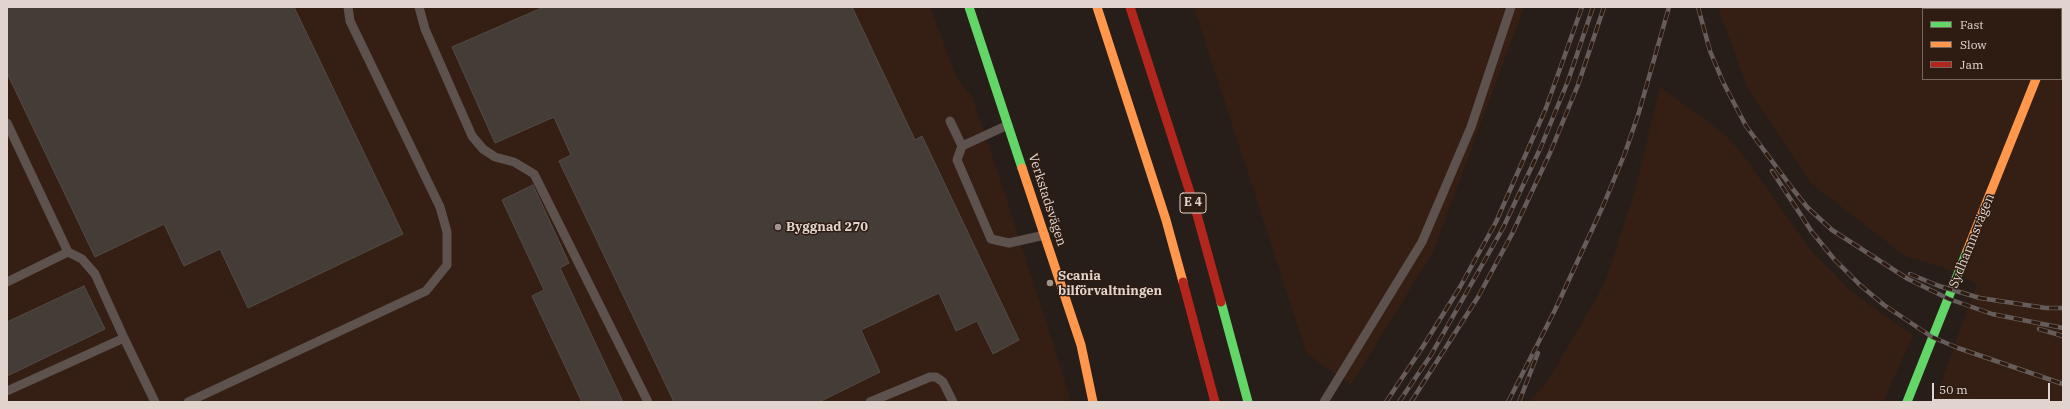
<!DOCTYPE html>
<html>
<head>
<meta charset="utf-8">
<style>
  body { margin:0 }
  #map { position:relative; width:2070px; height:409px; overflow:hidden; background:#281e19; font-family:"IBM Plex Serif",serif }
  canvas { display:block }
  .frame { position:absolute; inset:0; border:8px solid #e1d4ce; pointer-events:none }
  .legend { position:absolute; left:1922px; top:8px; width:140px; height:72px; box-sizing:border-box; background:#2e1c13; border:1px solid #76665e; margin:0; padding:5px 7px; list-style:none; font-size:12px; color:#e1d4ce }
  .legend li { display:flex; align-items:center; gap:8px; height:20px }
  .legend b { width:20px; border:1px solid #76665e }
  .scale { position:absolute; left:1932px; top:383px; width:118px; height:18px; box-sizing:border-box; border:2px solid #e1d4ce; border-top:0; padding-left:5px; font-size:12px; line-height:14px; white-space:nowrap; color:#e1d4ce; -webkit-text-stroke:3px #2e1c13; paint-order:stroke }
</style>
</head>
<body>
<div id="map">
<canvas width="2070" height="409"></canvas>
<div class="frame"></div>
<ul class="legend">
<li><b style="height:5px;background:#63d668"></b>Fast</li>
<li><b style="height:5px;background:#ff974d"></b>Slow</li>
<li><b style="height:5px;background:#b3261e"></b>Jam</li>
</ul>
<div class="scale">50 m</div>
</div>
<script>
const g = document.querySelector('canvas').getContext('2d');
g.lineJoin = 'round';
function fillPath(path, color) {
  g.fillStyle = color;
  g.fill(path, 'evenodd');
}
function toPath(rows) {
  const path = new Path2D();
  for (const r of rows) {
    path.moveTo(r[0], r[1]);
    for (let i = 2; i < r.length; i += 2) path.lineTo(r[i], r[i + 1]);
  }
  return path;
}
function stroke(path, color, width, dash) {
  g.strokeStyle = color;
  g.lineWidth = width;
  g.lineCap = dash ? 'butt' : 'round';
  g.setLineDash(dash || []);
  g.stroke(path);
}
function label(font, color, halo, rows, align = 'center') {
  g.font = font + ' "IBM Plex Serif",serif';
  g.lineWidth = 3;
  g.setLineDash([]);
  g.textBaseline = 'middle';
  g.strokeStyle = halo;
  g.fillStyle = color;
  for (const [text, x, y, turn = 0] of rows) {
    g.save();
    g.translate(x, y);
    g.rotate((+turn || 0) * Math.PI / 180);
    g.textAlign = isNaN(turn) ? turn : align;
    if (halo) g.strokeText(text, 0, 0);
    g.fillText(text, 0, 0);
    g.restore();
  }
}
fillPath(toPath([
  [7,7,930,7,957,79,972,97,999,176,1069,394,1069,402,7,402],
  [1194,7,1524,7,1433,252,1351,384,1307,354],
  [1718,7,2063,7,2063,402,1934,402,1977,284,1943,267,1905,256,1811,183,1748,89],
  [1923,9,2061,9,2061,79,1923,79],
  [1660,87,1727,136,1743,155,1809,248,1852,293,1913,335,1883,402,1528,402,1548,381,1605,283,1635,191]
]), '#351f14');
const building = toPath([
  [7,7,294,7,403,234,248,308,220,249,184,266,164,224,95,257,7,73,7,7],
  [544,7,852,7,915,140,922,136,1019,340,993,354,977,321,956,331,939,293,861,330,880,372,819,402,674,402,559,161,571,155,554,117,495,143,452,47,544,7],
  [533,185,569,263,560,268,623,402,582,402,532,296,544,290,502,200,533,185],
  [84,286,105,329,7,376,7,322,84,286]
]);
fillPath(building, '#443c37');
stroke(building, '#524b46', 1);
stroke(toPath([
  [419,7,425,29,472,136,483,149,495,157,514,162,534,174,648,402],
  [950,121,962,146],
  [7,123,68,252,7,282],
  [1008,125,962,146,957,160,991,239,1009,243,1045,235],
  [124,338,155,402],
  [7,391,124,338,95,274,82,259,68,252],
  [188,402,426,291,447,265,447,232,440,207,350,21,348,7],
  [870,402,930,377,936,377,943,382,953,402],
  [1324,402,1422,242,1471,127,1511,7]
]), '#5e524f', 9);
stroke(toPath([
  [2061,14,2063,8]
]), '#5e524f', 17);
stroke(toPath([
  [969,7,1022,168],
  [1221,302,1248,402],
  [1907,402,1967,251]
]), '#63d668', 9);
stroke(toPath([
  [1097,7,1166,220,1183,282],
  [1022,168,1081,345,1093,402],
  [1967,251,2036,79]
]), '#ff974d', 9);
stroke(toPath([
  [1130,7,1196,211,1221,302],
  [1183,282,1215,402]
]), '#b3261e', 9);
const rail = toPath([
  [1698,7,1710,51,1723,82,1746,126,1792,188,1807,207,1832,230,1908,279,1949,299,1992,314,2063,328],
  [1772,171,1812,232,1834,259,1860,285,1884,305,1932,337,1958,348,2063,384],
  [1910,274,1939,286,1980,298,2046,308,2063,308],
  [2039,329,2063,336],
  [1386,402,1422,348,1460,287,1496,222,1546,108,1582,7],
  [1399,402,1431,355,1503,228,1540,149,1568,81,1593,7],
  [1411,402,1478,297,1512,234,1550,153,1578,85,1604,7],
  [1508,402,1555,310,1603,206,1625,153,1639,112,1669,7],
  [1519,402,1538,353]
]);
stroke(rail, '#665c59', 4.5);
stroke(rail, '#2e1c13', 3, [9]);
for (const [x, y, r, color] of [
  [778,227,4,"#a0948f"],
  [1050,283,4,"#a0948f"]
]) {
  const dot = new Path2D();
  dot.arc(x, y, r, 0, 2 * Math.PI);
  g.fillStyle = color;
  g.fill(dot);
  stroke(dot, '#2e1c13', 1.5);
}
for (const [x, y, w] of [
  [1193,203,26]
]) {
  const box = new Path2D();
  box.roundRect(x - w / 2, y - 10, w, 20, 3);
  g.fillStyle = '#2e1c13';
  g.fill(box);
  stroke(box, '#e1d4ce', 1);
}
label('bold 12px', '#e1d4ce', null, [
  ["E 4",1193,203]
]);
label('13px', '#e1d4ce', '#2e1c13', [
  ["Verkstadsvägen",1047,200,72],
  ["Sydhamnsvägen",1972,241,-68]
]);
label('bold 13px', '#e1d4ce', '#2e1c13', [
  ["Byggnad 270",786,227],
  ["Scania",1058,276],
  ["bilförvaltningen",1058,291]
], 'left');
</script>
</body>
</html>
